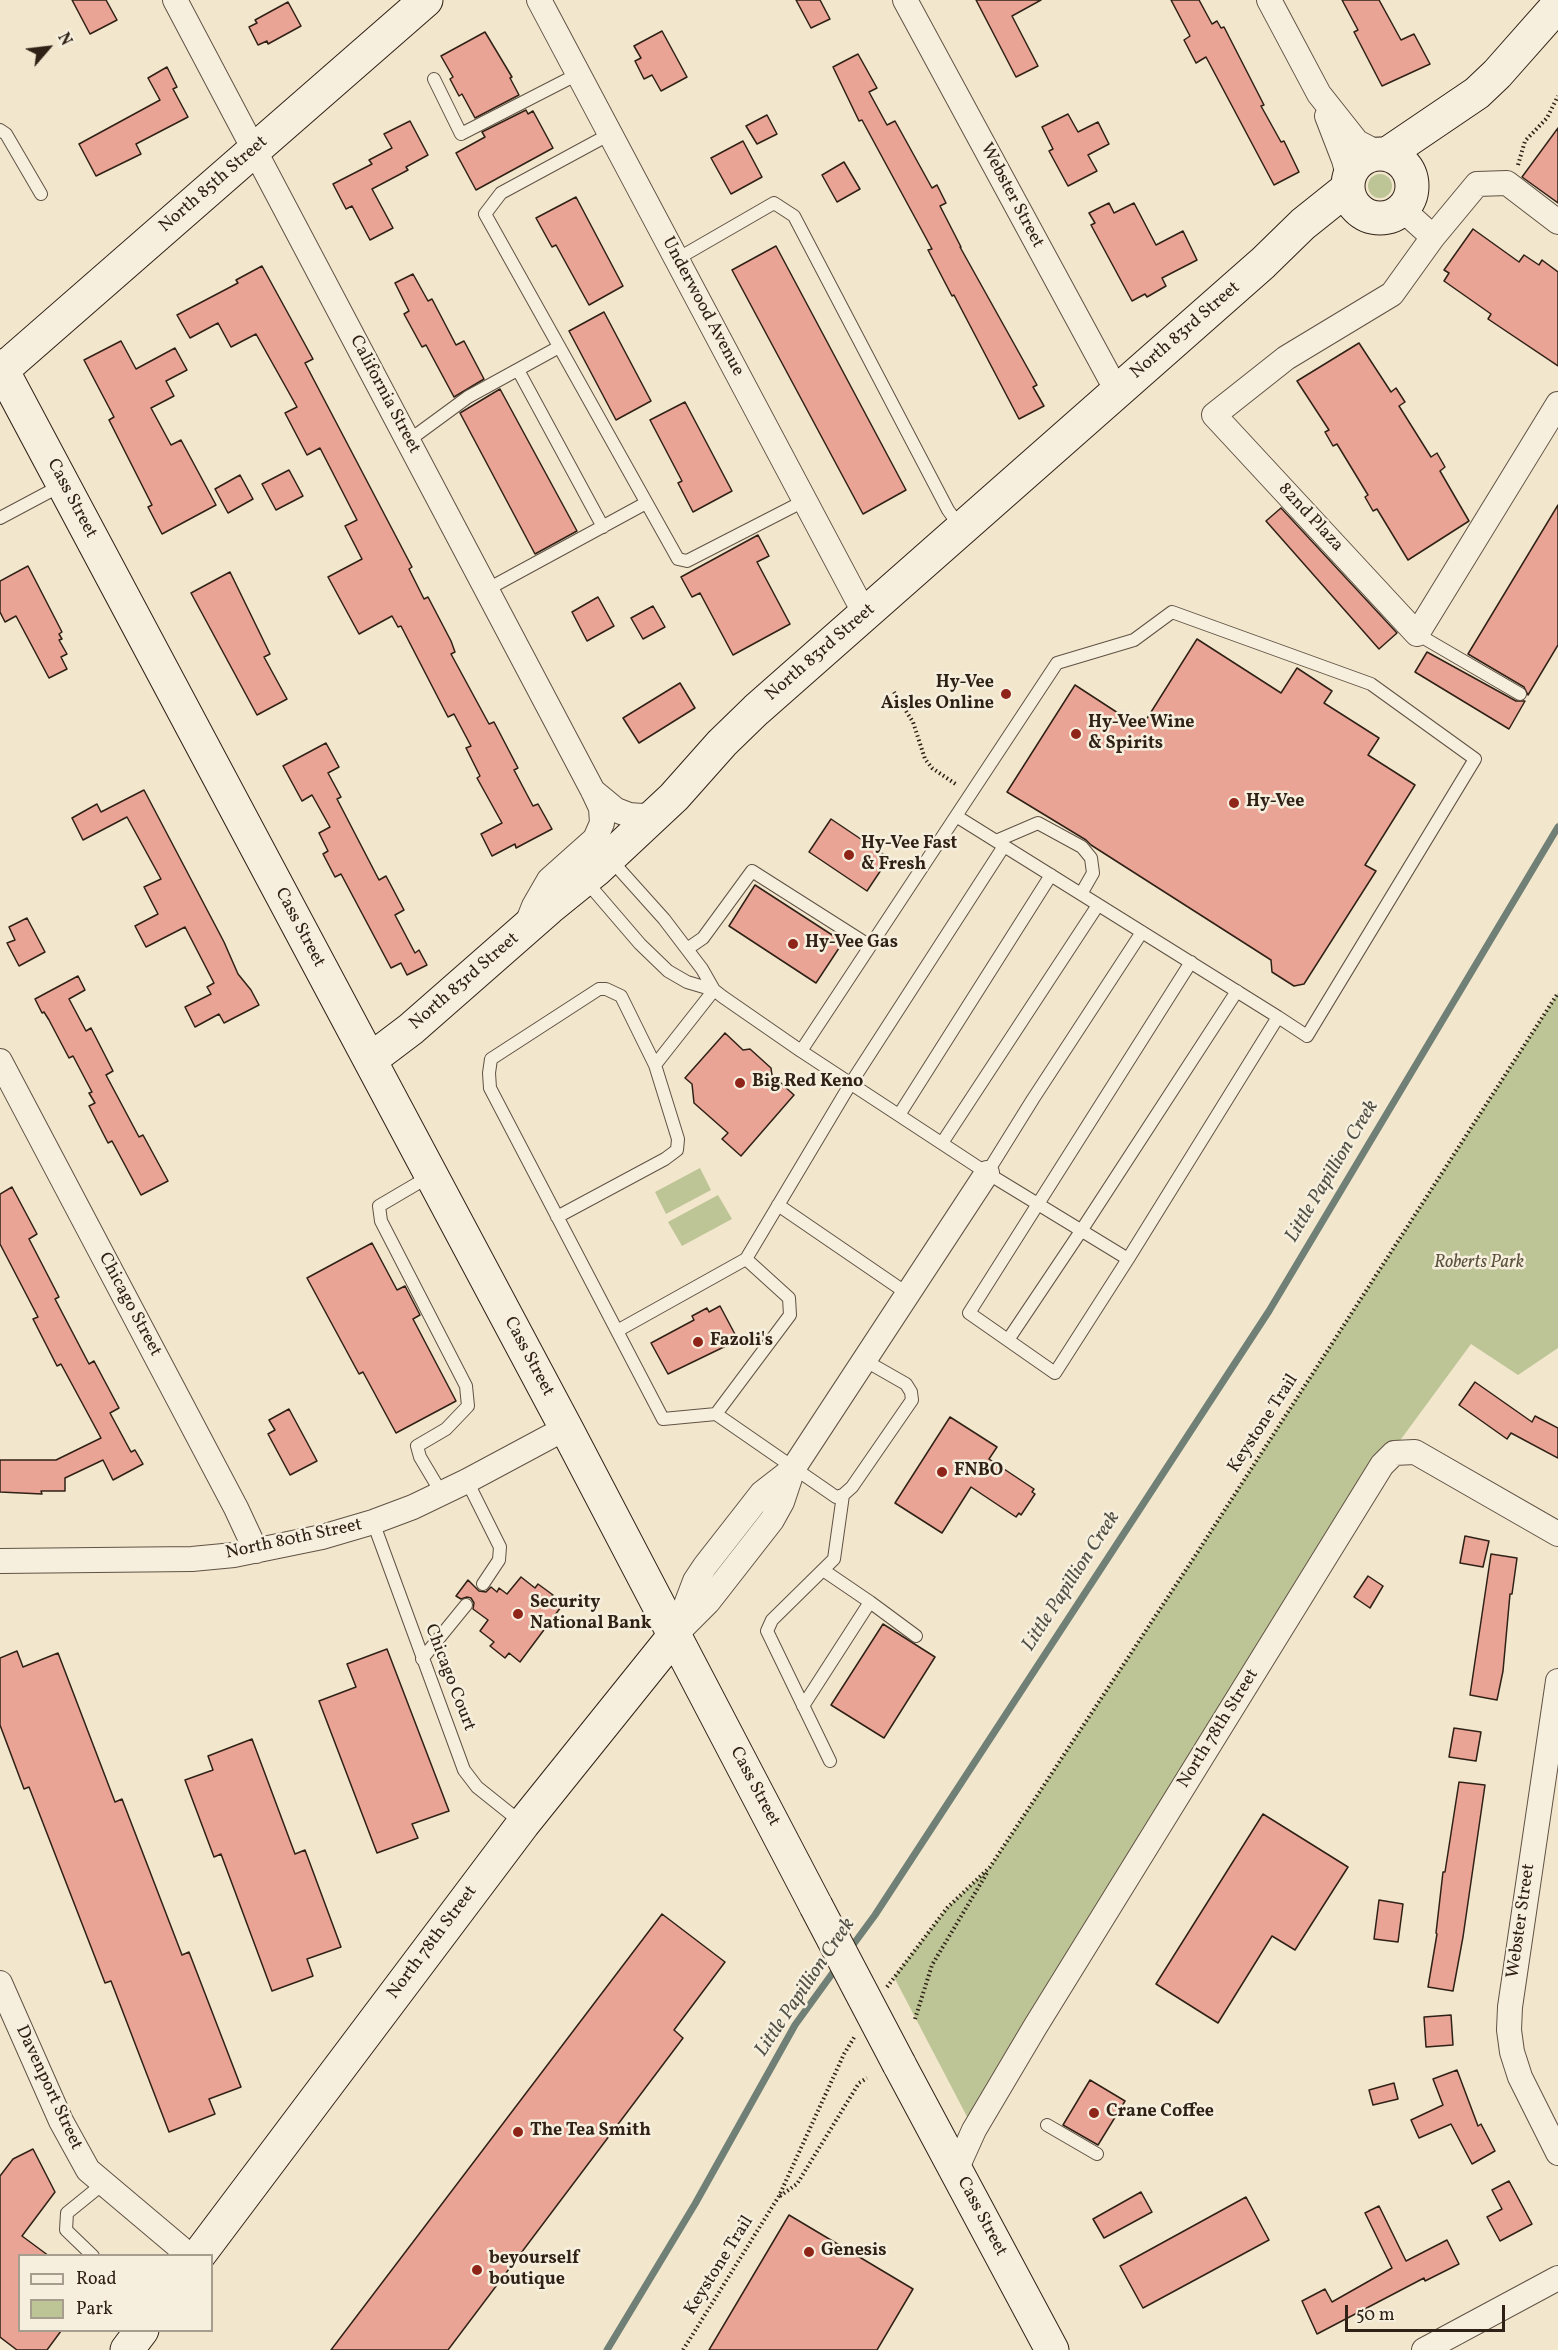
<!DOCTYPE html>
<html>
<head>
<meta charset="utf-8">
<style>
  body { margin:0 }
  #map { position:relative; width:1558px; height:2350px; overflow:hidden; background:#f2e7cc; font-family:Vollkorn,serif }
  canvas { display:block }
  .legend { position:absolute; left:18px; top:2254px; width:195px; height:78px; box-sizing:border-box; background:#f7efde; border:2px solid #a79d8e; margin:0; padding:8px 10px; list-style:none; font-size:18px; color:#302116 }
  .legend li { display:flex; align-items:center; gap:12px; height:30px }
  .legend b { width:30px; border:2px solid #a79d8e }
  .north { position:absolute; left:18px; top:18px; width:60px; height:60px; -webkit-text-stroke:4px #f7efde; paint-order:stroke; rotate:62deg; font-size:16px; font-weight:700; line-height:24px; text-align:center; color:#302116 }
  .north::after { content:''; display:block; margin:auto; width:21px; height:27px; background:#302116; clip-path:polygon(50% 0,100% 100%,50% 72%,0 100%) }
  .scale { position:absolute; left:1345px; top:2305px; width:160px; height:27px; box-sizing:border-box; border:3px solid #302116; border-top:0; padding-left:8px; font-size:18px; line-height:21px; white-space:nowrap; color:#302116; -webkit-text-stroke:4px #f7efde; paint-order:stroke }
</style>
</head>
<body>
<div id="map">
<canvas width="1558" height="2350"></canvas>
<ul class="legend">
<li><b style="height:8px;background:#f7efde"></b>Road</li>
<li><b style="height:16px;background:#bdc596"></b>Park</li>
</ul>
<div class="north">N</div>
<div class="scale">50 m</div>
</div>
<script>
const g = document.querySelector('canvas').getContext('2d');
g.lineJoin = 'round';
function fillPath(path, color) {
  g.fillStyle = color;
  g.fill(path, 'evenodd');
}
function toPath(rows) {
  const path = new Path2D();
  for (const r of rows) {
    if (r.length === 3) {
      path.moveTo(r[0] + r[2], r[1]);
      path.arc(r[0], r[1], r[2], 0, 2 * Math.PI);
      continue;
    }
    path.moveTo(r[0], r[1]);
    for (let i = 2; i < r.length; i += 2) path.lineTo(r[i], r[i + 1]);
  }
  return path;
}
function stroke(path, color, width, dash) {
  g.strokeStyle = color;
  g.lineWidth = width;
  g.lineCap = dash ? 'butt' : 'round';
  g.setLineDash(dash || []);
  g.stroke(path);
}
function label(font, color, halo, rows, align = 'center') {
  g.font = font + ' Vollkorn,serif';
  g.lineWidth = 5;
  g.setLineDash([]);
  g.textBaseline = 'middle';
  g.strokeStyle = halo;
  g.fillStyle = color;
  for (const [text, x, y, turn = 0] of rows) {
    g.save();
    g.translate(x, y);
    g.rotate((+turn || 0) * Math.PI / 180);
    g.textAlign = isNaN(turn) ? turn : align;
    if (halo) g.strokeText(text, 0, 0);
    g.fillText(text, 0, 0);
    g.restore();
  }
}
fillPath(toPath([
  [1380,186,12],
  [1558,993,1558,1348,1518,1375,1471,1344,1382,1465,974,2130,894,1977,947,1908,990,1867,1195,1556],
  [700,1168,711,1190,666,1214,655,1192],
  [718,1195,732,1219,682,1246,668,1222]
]), '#bdc596');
stroke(toPath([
  [850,1949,875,1915,1269,1311,1558,827],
  [607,2350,695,2204,795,2025,837,1967]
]), '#708077', 7);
const building = toPath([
  [72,0,106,0,117,20,90,34,72,0],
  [796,0,820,0,830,19,811,28,796,0],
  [976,0,1041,0,1012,16,1038,66,1016,77,976,0],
  [1171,0,1199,0,1212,24,1217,21,1221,28,1224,27,1264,105,1261,106,1281,142,1284,141,1299,172,1274,185,1206,57,1196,63,1184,40,1190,36,1171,0],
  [1342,0,1379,0,1401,40,1414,34,1430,64,1382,86,1354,32,1358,30,1342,0],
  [288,2,301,26,268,44,267,41,258,45,249,27,257,23,255,20,288,2],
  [662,31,687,77,661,91,652,75,644,79,635,61,641,58,634,46,662,31],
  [485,32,512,77,510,78,519,95,475,118,462,94,459,96,450,79,453,77,441,56,485,32],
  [858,54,877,88,869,92,887,125,895,121,932,188,937,185,946,203,940,206,961,247,960,247,1037,385,1033,387,1044,406,1019,419,954,295,952,296,928,250,932,249,862,120,859,121,833,67,858,54],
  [167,67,177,87,173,89,188,117,136,144,141,154,96,176,79,144,160,100,148,78,167,67],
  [526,110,528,114,533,111,553,148,476,190,456,153,485,137,482,132,526,110],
  [1068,114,1078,132,1098,122,1109,144,1088,155,1097,171,1068,186,1049,151,1053,149,1042,127,1068,114],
  [767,115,777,134,757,144,746,126,767,115],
  [410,121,428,155,406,167,408,170,372,189,393,228,370,240,352,206,346,209,333,184,372,164,369,160,392,148,384,134,410,121],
  [1558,128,1558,203,1522,177,1558,128],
  [743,141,762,177,731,194,711,158,743,141],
  [844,162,860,189,837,202,822,175,844,162],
  [576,197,623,286,589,305,556,245,552,247,536,218,576,197],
  [1109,203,1114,213,1134,203,1156,245,1183,231,1197,260,1162,278,1166,286,1147,297,1145,294,1132,301,1091,225,1095,223,1089,213,1109,203],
  [1473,229,1519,262,1524,255,1539,265,1542,260,1558,272,1558,366,1488,319,1491,314,1444,281,1449,273,1444,270,1473,229],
  [776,246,906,490,863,514,732,270,776,246],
  [262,266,313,359,305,363,412,567,409,569,424,599,428,597,451,641,455,652,451,654,489,724,494,722,518,768,514,770,533,806,538,804,552,829,516,848,515,844,492,856,481,834,502,823,477,778,480,776,466,748,471,746,454,714,448,717,401,626,398,627,392,616,359,634,328,577,362,559,345,526,357,520,320,448,307,455,285,413,297,407,256,334,231,347,218,323,190,338,177,315,238,283,236,280,262,266],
  [413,274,428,301,432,299,456,345,464,341,484,379,454,397,426,345,422,347,404,314,409,311,395,283,413,274],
  [604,312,651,401,616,420,569,331,604,312],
  [121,341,136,369,175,348,187,370,166,381,174,396,151,408,171,445,181,440,216,505,162,534,148,507,152,505,109,420,114,417,84,360,121,341],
  [1359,343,1391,392,1396,388,1405,402,1399,406,1431,457,1437,453,1445,467,1440,471,1469,521,1408,560,1377,509,1373,511,1365,497,1368,495,1337,444,1333,446,1325,432,1329,430,1297,381,1359,343],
  [500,389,577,531,535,554,460,413,500,389],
  [685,402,732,491,693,512,678,483,682,481,650,420,685,402],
  [289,470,303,496,276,510,262,484,289,470],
  [240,475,253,499,228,513,215,489,240,475],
  [1558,505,1558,645,1528,695,1524,687,1468,654,1558,505],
  [1281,508,1397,633,1379,649,1266,521,1281,508],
  [758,535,769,556,757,562,790,624,733,655,700,593,692,597,681,577,758,535],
  [28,566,62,632,59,634,62,639,59,640,67,654,61,657,67,669,49,678,16,616,5,622,0,612,0,581,28,566],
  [230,572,270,654,264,657,287,699,257,715,191,593,230,572],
  [598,597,614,626,587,641,572,612,598,597],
  [653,606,665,627,643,639,631,618,653,606],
  [1197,639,1281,693,1297,668,1332,691,1324,703,1379,738,1368,755,1415,785,1365,865,1376,871,1304,984,1294,986,1272,972,1271,960,1091,845,1086,840,1007,792,1075,685,1141,728,1197,639],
  [1427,652,1516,701,1525,701,1509,729,1415,672,1427,652],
  [680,683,695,708,639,743,623,718,680,683],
  [326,743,339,767,328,773,341,797,337,799,379,880,386,876,404,910,395,915,415,953,419,950,427,965,407,975,401,963,391,968,341,874,335,877,323,854,328,851,319,833,330,827,312,795,302,801,283,766,326,743],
  [144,790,224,942,238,974,251,990,259,1005,224,1023,219,1014,195,1027,185,1007,211,994,207,987,214,983,185,927,146,947,135,926,158,914,144,887,161,879,127,817,83,840,72,818,97,804,101,812,144,790],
  [831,819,889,858,867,891,809,852,831,819],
  [755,885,843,942,816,983,729,926,755,885],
  [27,918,45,952,19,966,7,943,15,940,9,927,27,918],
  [78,976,85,990,69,999,86,1031,91,1028,113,1071,106,1075,139,1137,143,1135,168,1181,141,1195,112,1141,108,1143,89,1106,95,1103,89,1093,92,1092,73,1056,69,1058,49,1020,44,1012,42,1013,35,999,78,976],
  [725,1033,743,1050,750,1049,771,1068,772,1075,794,1095,741,1156,722,1139,728,1133,694,1103,692,1084,685,1078,725,1033],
  [12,1187,37,1234,29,1239,59,1297,55,1299,89,1364,94,1361,119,1408,110,1413,131,1452,135,1450,143,1464,113,1480,103,1460,65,1478,65,1491,41,1491,42,1494,0,1492,0,1460,56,1460,101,1438,61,1364,57,1366,33,1319,38,1317,0,1244,0,1194,12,1187],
  [372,1243,397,1290,405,1286,420,1315,413,1319,456,1401,396,1433,363,1372,359,1374,307,1278,372,1243],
  [720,1306,737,1338,727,1343,728,1345,668,1374,651,1343,694,1320,692,1316,707,1308,709,1312,720,1306],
  [1475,1382,1532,1422,1535,1416,1558,1428,1558,1458,1511,1433,1507,1439,1459,1405,1475,1382],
  [289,1409,317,1461,290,1475,268,1434,275,1430,269,1420,289,1409],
  [950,1417,997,1447,989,1459,1034,1489,1032,1492,1035,1494,1021,1515,1019,1513,1016,1517,971,1487,942,1533,895,1503,950,1417],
  [1465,1536,1489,1541,1483,1567,1460,1563,1465,1536],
  [1491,1554,1517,1558,1512,1594,1510,1594,1503,1671,1497,1700,1470,1695,1491,1554],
  [1368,1576,1383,1586,1370,1608,1354,1597,1368,1576],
  [521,1577,535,1588,538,1584,553,1595,550,1599,561,1607,520,1662,509,1653,505,1658,490,1646,494,1642,480,1631,488,1620,473,1609,474,1603,471,1598,467,1597,461,1599,456,1596,468,1580,479,1591,486,1592,491,1587,497,1592,499,1588,507,1594,521,1577],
  [883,1624,935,1657,884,1738,831,1705,883,1624],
  [387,1649,449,1811,412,1824,418,1838,377,1853,319,1701,356,1687,347,1664,387,1649],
  [17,1651,23,1667,58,1653,115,1802,122,1799,182,1955,189,1952,241,2087,209,2099,215,2114,169,2132,111,1981,105,1983,29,1787,24,1789,0,1725,0,1658,17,1651],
  [1454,1728,1481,1732,1476,1761,1449,1757,1454,1728],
  [252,1739,295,1854,305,1850,341,1947,307,1959,313,1976,272,1991,221,1854,214,1857,185,1780,213,1770,208,1756,252,1739],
  [1459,1782,1485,1785,1463,1937,1453,1991,1428,1987,1437,1934,1436,1933,1443,1872,1445,1872,1459,1782],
  [1263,1814,1348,1867,1295,1950,1272,1936,1218,2023,1156,1984,1263,1814],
  [1379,1900,1403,1904,1398,1942,1374,1939,1379,1900],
  [662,1914,725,1962,674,2030,683,2038,448,2350,331,2350,662,1914],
  [1451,2015,1453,2045,1426,2047,1424,2017,1451,2015],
  [1457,2070,1478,2126,1481,2124,1495,2151,1472,2164,1451,2124,1419,2138,1411,2120,1443,2105,1433,2079,1457,2070],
  [1090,2080,1125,2101,1098,2145,1063,2125,1090,2080],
  [1394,2083,1398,2099,1373,2105,1369,2090,1394,2083],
  [33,2149,55,2192,22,2236,49,2256,20,2256,20,2331,61,2331,47,2350,17,2350,0,2337,0,2176,13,2159,33,2149],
  [1509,2181,1532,2224,1500,2241,1487,2217,1502,2209,1492,2190,1509,2181],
  [1141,2192,1152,2212,1104,2238,1093,2219,1141,2192],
  [1246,2197,1269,2240,1143,2308,1120,2266,1246,2197],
  [1379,2206,1406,2261,1447,2240,1459,2264,1425,2281,1424,2278,1317,2334,1302,2301,1325,2289,1332,2302,1392,2268,1365,2213,1379,2206],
  [789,2215,913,2289,877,2350,709,2350,789,2215]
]);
fillPath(building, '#eaa496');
stroke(building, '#302116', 1.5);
const lane = toPath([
  [434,79,461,134,578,74],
  [0,130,6,134,41,194],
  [610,134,501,193,485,214,678,559,687,561,804,501],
  [677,259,774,203,794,216,948,510,961,528],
  [518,370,603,527],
  [408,441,468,397,559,347],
  [0,518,62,485],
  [486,590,646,503],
  [1417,634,1520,694],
  [956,816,1057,663,1134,640,1172,612,1371,684,1475,759,1307,1036,1278,1017],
  [996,841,1038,823,1082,847,1091,858,1093,873,1081,894],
  [611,860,664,919,702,969,714,990,723,997,801,1051,987,1173,1128,1259,1278,1017,956,816,801,1051],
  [585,880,640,944,668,971,687,982,714,990],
  [687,949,703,938,752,871,870,946],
  [655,1065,714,990],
  [899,1115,1051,875],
  [942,1143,1098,905],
  [987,1173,1033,1099,1142,932],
  [430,1176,379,1206,381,1221,466,1386,468,1406,446,1429,417,1446,420,1457,442,1494],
  [778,1205,908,1294],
  [557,1217,665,1159,677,1150,678,1139,655,1065,621,996,606,989,599,989,491,1059,489,1073,490,1088,663,1419,716,1414,790,1315,789,1298,746,1259],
  [1128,1259,1055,1373,969,1313,1191,962],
  [617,1331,746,1259,851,1083,1004,846],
  [1008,1340,1081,1231,1237,991],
  [716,1414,836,1497,843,1495,852,1487,912,1400,911,1392,906,1384,864,1360],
  [467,1481,500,1547,499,1560,483,1584],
  [373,1522,464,1770,477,1787,522,1823],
  [870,1602,916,1636],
  [422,1659,466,1605],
  [803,1706,870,1602,823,1570],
  [830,1761,767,1631,772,1620,834,1559,843,1495],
  [1047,2125,1097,2154],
  [93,2256,66,2230,67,2213,104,2183]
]);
const street = toPath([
  [175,0,593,791,601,808,602,823,595,839,549,880,534,906,528,921],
  [539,0,865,614],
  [905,0,1117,391],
  [1269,0,1319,94,1357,142,1378,153],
  [1327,116,1344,160,1349,179],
  [1402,209,1433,237],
  [1558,222,1507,183,1477,184,1433,237,1392,294,1286,358,1214,415,1417,634,1558,404],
  [593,791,616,810,629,815,642,816,657,813],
  [0,1061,236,1508,256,1551],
  [0,1561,192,1559,234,1555,322,1537,373,1522,413,1507,467,1481,566,1428],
  [676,1631,695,1581,705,1566,762,1493,793,1469],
  [674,1636,708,1602,772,1520,782,1502,793,1469,987,1173],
  [1558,1681,1510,2007,1509,2030,1512,2052,1520,2077,1558,2153],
  [0,1983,61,2121,88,2170,190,2256],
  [956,2170,974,2130,1035,2027,1382,1465,1394,1453,1415,1452,1558,1534],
  [1424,2350,1558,2278]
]);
const secondary = toPath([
  [1380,186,32],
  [1387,154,1477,93,1497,74,1558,5],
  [0,366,566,1428,816,1906],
  [0,372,426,0],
  [370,1060,411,1029,549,908,596,870,674,797,722,743,756,710,1263,263,1303,224,1348,188],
  [899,2064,1052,2350],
  [198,2256,523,1824,674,1636],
  [127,2350,142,2330]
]);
stroke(lane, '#605244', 14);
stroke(street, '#605244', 26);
stroke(secondary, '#302116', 35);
stroke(toPath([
  [1518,165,1525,141,1547,118,1558,96],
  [894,692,913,722,925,759,932,768,957,785],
  [887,1987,947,1908,990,1867,1195,1556,1558,993],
  [915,2019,932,1965,987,1873],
  [780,2196,797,2184,859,2083,867,2078],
  [683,2350,779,2196,844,2054,855,2036]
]), '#302116', 4, [1.5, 3]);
stroke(lane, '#f7efde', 12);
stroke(street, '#f7efde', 24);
stroke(secondary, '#f7efde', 33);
const secondaryBridge = toPath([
  [816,1906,899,2064]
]);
stroke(secondaryBridge, '#302116', 35, []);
stroke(secondaryBridge, '#f7efde', 33);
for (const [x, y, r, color] of [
  [1006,694,6,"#8f2418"],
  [1076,734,6,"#8f2418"],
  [1234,803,6,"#8f2418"],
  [849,855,6,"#8f2418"],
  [793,944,6,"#8f2418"],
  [740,1083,6,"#8f2418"],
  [698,1342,6,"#8f2418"],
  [942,1472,6,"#8f2418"],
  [518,1614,6,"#8f2418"],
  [1094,2113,6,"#8f2418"],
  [518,2132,6,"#8f2418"],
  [809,2252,6,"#8f2418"],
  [477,2270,6,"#8f2418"]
]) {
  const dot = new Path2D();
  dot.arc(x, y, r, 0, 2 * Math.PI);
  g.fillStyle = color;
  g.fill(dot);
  stroke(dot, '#f7efde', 2);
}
label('18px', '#302116', '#f7efde', [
  ["North 85th Street",214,185,-41],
  ["Webster Street",1011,196,62],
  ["Underwood Avenue",702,307,62],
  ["North 83rd Street",1186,331,-41],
  ["California Street",384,395,62],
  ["Cass Street",71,499,62],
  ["82nd Plaza",1310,518,47],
  ["North 83rd Street",821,653,-41],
  ["Cass Street",299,928,62],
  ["North 83rd Street",465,982,-41],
  ["Chicago Street",129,1305,62],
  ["Cass Street",528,1357,62],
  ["Keystone Trail",1264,1424,-57],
  ["North 80th Street",294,1540,-12],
  ["Chicago Court",449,1678,69],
  ["North 78th Street",1219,1729,-58],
  ["Cass Street",754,1787,62],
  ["Webster Street",1522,1921,-82],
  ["North 78th Street",433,1943,-53],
  ["Davenport Street",48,2088,65],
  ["Cass Street",981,2217,62],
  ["Keystone Trail",720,2266,-58]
]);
label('bold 18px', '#302116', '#f7efde', [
  ["Hy-Vee",994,684,"right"],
  ["Aisles Online",994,705,"right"],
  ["Hy-Vee Wine",1088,724],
  ["& Spirits",1088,745],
  ["Hy-Vee",1246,803],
  ["Hy-Vee Fast",861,845],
  ["& Fresh",861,866],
  ["Hy-Vee Gas",805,944],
  ["Big Red Keno",752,1083],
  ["Fazoli's",710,1342],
  ["FNBO",954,1472],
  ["Security",530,1604],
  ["National Bank",530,1625],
  ["Crane Coffee",1106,2113],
  ["The Tea Smith",530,2132],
  ["Genesis",821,2252],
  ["beyourself",489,2260],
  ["boutique",489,2281]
], 'left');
label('italic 18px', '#5a523c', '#f7efde', [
  ["Roberts Park",1479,1264]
]);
label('italic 20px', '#505047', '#f7efde', [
  ["Little Papillion Creek",1333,1172,-59],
  ["Little Papillion Creek",1072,1582,-57],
  ["Little Papillion Creek",806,1988,-56]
]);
</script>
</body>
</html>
